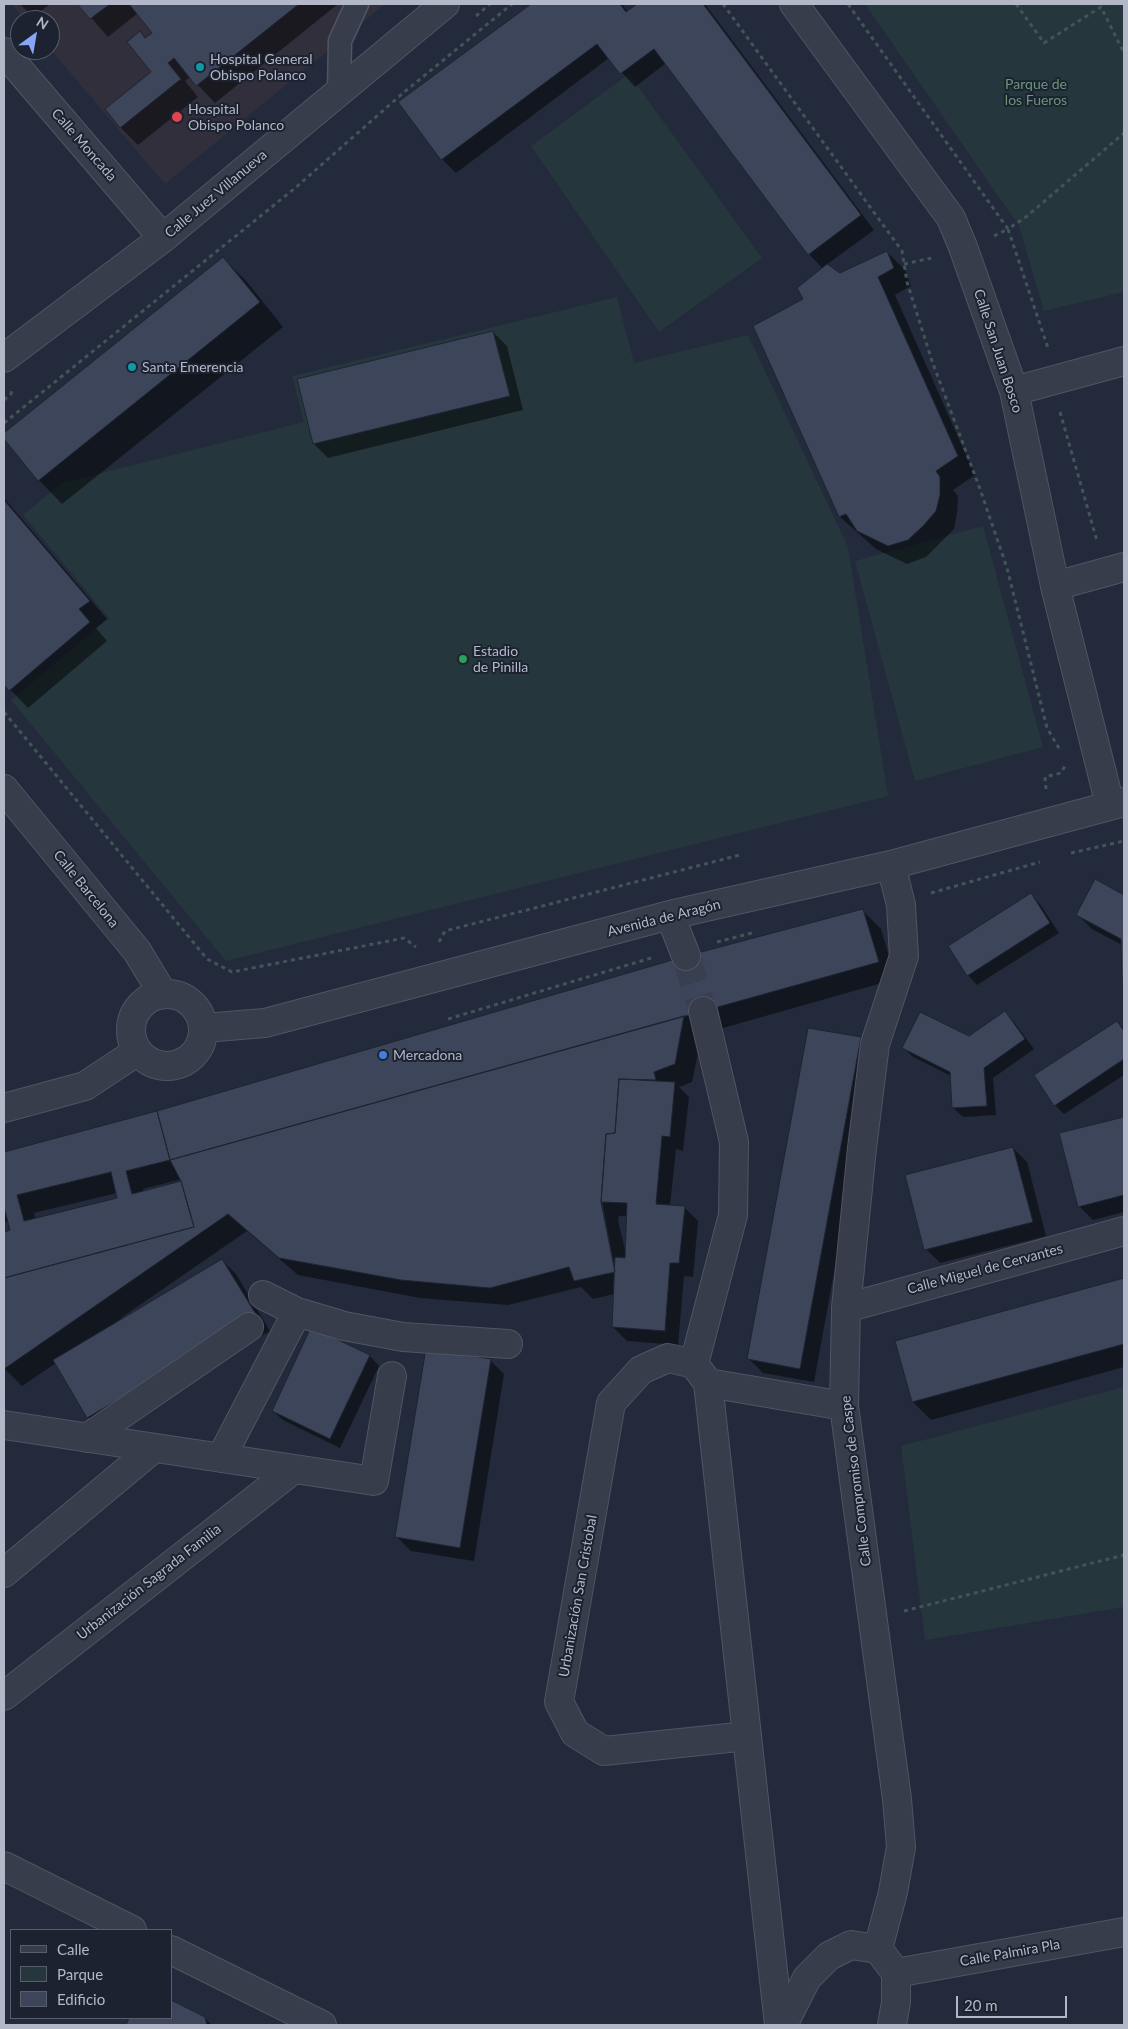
<!DOCTYPE html>
<html>
<head>
<meta charset="utf-8">
<style>
  body { margin:0 }
  #map { position:relative; width:1128px; height:2029px; overflow:hidden; background:#232a3b; font-family:Lato,sans-serif }
  canvas { display:block }
  .frame { position:absolute; inset:0; border:5px solid #b2b8c7; pointer-events:none }
  .legend { position:absolute; left:10px; top:1929px; width:162px; height:90px; box-sizing:border-box; background:#1c2230; border:1px solid #585e6c; margin:0; padding:6px 9px; list-style:none; font-size:15px; color:#b2b8c7 }
  .legend li { display:flex; align-items:center; gap:10px; height:25px }
  .legend b { width:25px; border:1px solid #585e6c }
  .north { position:absolute; left:10px; top:10px; width:50px; height:50px; box-sizing:border-box; background:#1c2230; border:1px solid #585e6c; border-radius:50%; rotate:32deg; font-size:14px; font-weight:700; line-height:20px; text-align:center; color:#b2b8c7 }
  .north::after { content:''; display:block; margin:auto; width:18px; height:22px; background:#89a5f5; clip-path:polygon(50% 0,100% 100%,50% 72%,0 100%) }
  .scale { position:absolute; left:956px; top:1996px; width:111px; height:22px; box-sizing:border-box; border:2px solid #b2b8c7; border-top:0; padding-left:6px; font-size:15px; line-height:18px; white-space:nowrap; color:#b2b8c7; -webkit-text-stroke:4px #1c2230; paint-order:stroke }
</style>
</head>
<body>
<div id="map">
<canvas width="1128" height="2029"></canvas>
<div class="frame"></div>
<ul class="legend">
<li><b style="height:6px;background:#373d4b"></b>Calle</li>
<li><b style="height:14px;background:#25373c"></b>Parque</li>
<li><b style="height:14px;background:#3c4559"></b>Edificio</li>
</ul>
<div class="north">N</div>
<div class="scale">20 m</div>
</div>
<script>
const g = document.querySelector('canvas').getContext('2d');
g.lineJoin = 'round';
function fillPath(path, color) {
  g.fillStyle = color;
  g.fill(path, 'evenodd');
}
function toPath(rows) {
  const path = new Path2D();
  for (const r of rows) {
    if (r.length === 3) {
      path.moveTo(r[0] + r[2], r[1]);
      path.arc(r[0], r[1], r[2], 0, 2 * Math.PI);
      continue;
    }
    path.moveTo(r[0], r[1]);
    for (let i = 2; i < r.length; i += 2) path.lineTo(r[i], r[i + 1]);
  }
  return path;
}
function stroke(path, color, width, dash) {
  g.strokeStyle = color;
  g.lineWidth = width;
  g.lineCap = dash ? 'butt' : 'round';
  g.setLineDash(dash || []);
  g.stroke(path);
}
function label(font, color, halo, rows, align = 'center') {
  g.font = font + ' Lato,sans-serif';
  g.lineWidth = 4;
  g.setLineDash([]);
  g.textBaseline = 'middle';
  g.strokeStyle = halo;
  g.fillStyle = color;
  for (const [text, x, y, turn = 0] of rows) {
    g.save();
    g.translate(x, y);
    g.rotate((+turn || 0) * Math.PI / 180);
    g.textAlign = isNaN(turn) ? turn : align;
    if (halo) g.strokeText(text, 0, 0);
    g.fillText(text, 0, 0);
    g.restore();
  }
}
fillPath(toPath([
  [11,4,385,4,165,184,50,49,50,20,25,20]
]), '#322f3d');
fillPath(toPath([
  [865,4,1124,4,1124,292,1044,311,1019,226],
  [629,74,762,258,659,332,531,146],
  [617,297,634,363,748,335,848,547,888,796,226,961,11,700,109,618,23,515,62,483,304,422,292,376],
  [983,526,1043,747,915,781,855,561],
  [1124,1387,1124,1607,925,1640,901,1446]
]), '#25373c');
fillPath(toPath([
  [20,4,50,4,33,17],
  [79,4,338,4,215,103,190,77,185,81,198,97,138,145,120,127,152,72,146,39,154,33,138,13,108,37],
  [533,4,622,4,628,12,639,4,705,4,874,230,826,265,840,275,887,252,905,270,911,286,895,295,975,475,953,490,958,496,957,513,954,529,926,557,907,564,876,549,840,517,805,299,823,269,809,254,666,63,635,87,609,58,456,173,442,159,400,103],
  [223,258,247,282,283,327,62,504,39,480,4,435],
  [493,332,507,346,523,410,328,458,314,444,298,380],
  [4,498,107,619,96,628,107,641,28,708,4,683],
  [1096,881,1124,896,1124,980,1122,945,1092,929,1078,915],
  [1031,895,1040,904,1059,933,977,985,968,975],
  [863,911,881,929,896,979,702,1034,692,1082,679,1087,689,1097,683,1151,676,1149,670,1206,684,1207,698,1221,693,1277,684,1276,678,1345,627,1341,613,1327,614,1294,593,1299,581,1287,508,1305,420,1298,298,1275,247,1231,121,1318,122,1320,222,1260,236,1274,270,1331,102,1431,88,1417,56,1363,22,1386,4,1368,4,1233,12,1231,9,1221,4,1222,4,1153,157,1112],
  [182,1179,183,1181,144,1192,143,1189],
  [117,1193,119,1199,36,1220,34,1213],
  [598,1196,601,1196,615,1269,614,1276],
  [619,1216,628,1216,626,1254,618,1221],
  [1004,1012,1014,1022,1034,1049,993,1078,996,1115,963,1117,953,1108,951,1076,913,1057,904,1048,969,1037],
  [1117,1022,1124,1029,1124,1075,1064,1114,1055,1105],
  [860,1039,874,1053,814,1382,763,1373,749,1359],
  [1124,1118,1124,1212,1093,1220,1079,1206,1060,1134],
  [1013,1148,1027,1162,1046,1236,940,1263,926,1249],
  [1124,1279,1124,1367,931,1420,913,1402,896,1341],
  [312,1329,370,1356,379,1366,340,1448,283,1420,273,1411],
  [490,1360,504,1374,474,1561,411,1551,397,1537],
  [131,2018,205,2018,212,2025,127,2025]
]), '#0007');
const building = toPath([
  [77,4,110,4,90,19,77,4],
  [129,4,299,4,196,86,174,58,168,63,181,79,120,128,105,109,151,72,127,42,140,31,145,38,152,33,129,4],
  [531,4,620,4,626,12,637,4,703,4,861,215,808,255,654,49,620,74,597,44,441,160,398,102,531,4],
  [887,251,894,268,878,277,958,456,936,471,940,477,940,495,936,511,923,526,908,540,888,546,857,531,846,514,839,517,753,326,803,299,797,288,827,264,840,273,887,251],
  [223,257,260,302,38,481,4,439,4,433,223,257],
  [493,331,510,396,313,444,297,379,493,331],
  [4,500,90,601,79,609,90,622,9,691,4,685,4,500],
  [1095,879,1124,895,1124,979,1122,979,1121,939,1076,915,1095,879],
  [1031,893,1050,923,967,976,948,946,1031,893],
  [863,909,879,962,170,1160,157,1111,686,956,863,909],
  [1005,1011,1025,1039,984,1068,987,1106,952,1108,950,1072,902,1048,920,1012,969,1036,1005,1011],
  [684,1016,675,1064,654,1072,656,1080,619,1079,615,1133,606,1134,601,1202,615,1272,574,1281,569,1267,490,1288,401,1280,279,1258,228,1214,4,1369,4,1278,194,1227,181,1181,170,1160,684,1016],
  [1117,1021,1124,1031,1124,1059,1054,1106,1034,1075,1117,1021],
  [808,1028,861,1037,800,1369,747,1359,808,1028],
  [619,1079,675,1082,670,1137,662,1136,656,1204,685,1206,679,1263,670,1263,665,1331,612,1327,615,1257,625,1258,627,1203,601,1202,606,1134,615,1133,619,1079],
  [157,1111,170,1160,126,1171,132,1194,181,1181,194,1227,4,1278,4,1232,10,1230,4,1207,4,1152,157,1111],
  [111,1172,117,1198,24,1221,17,1195,111,1172],
  [1124,1117,1124,1195,1078,1207,1059,1133,1124,1117],
  [1013,1147,1033,1222,924,1250,905,1175,1013,1147],
  [222,1259,257,1316,87,1418,53,1360,222,1259],
  [1124,1278,1124,1344,912,1402,895,1341,1124,1278],
  [311,1327,370,1355,330,1439,272,1411,311,1327],
  [426,1348,491,1359,460,1548,395,1537,426,1348],
  [171,2000,205,2017,207,2025,126,2025,129,2018,171,2018,171,2000]
]);
fillPath(building, '#3c4559');
stroke(building, '#1e2432', 1);
stroke(toPath([
  [686,956,703,1011]
]), '#383f50', 28, [28, 14]);
const service = toPath([
  [339,92,340,41,357,4]
]);
const minor = toPath([
  [794,4,951,218,963,247,1014,391,1055,586,1110,805],
  [4,52,163,238],
  [4,358,163,238,445,4],
  [1014,391,1124,361],
  [1055,586,1124,567],
  [4,789,137,951,163,994],
  [670,915,686,956],
  [167,1030,36],
  [204,1028,265,1023,670,915,891,865,1124,802],
  [4,1108,85,1086,138,1051],
  [263,1295,297,1312,344,1326,403,1337,508,1344],
  [846,1308,1124,1231],
  [694,1364,733,1215,734,1142,703,1011],
  [708,1383,844,1406],
  [4,1425,374,1481,392,1376],
  [87,1438,249,1327],
  [221,1458,297,1312],
  [4,1573,154,1448],
  [4,1696,294,1469],
  [747,1736,604,1751,575,1733,559,1702,611,1403,641,1370,668,1358,694,1364,708,1383,747,1736,779,2025],
  [4,1866,132,1930],
  [878,1949,893,1892,901,1847,897,1799,844,1406,846,1308,862,1148,875,1044,904,956,901,905,891,865],
  [171,1950,322,2025],
  [896,1973,1124,1932],
  [783,2025,807,1978,829,1956,851,1945,878,1949,896,1973,896,2002,892,2025]
]);
stroke(service, '#4f5563', 25);
stroke(minor, '#4f5563', 30);
stroke(toPath([
  [723,4,902,251,907,282,932,361,980,489,1007,568,1047,728,1060,750],
  [848,4,1008,229,1026,217,1124,133],
  [1016,4,1044,43,1101,7,1124,53],
  [476,16,490,4],
  [994,236,1008,229,1048,348],
  [904,264,932,258],
  [4,400,11,394,12,389],
  [1060,412,1097,541],
  [4,423,294,189,403,93,512,4],
  [4,712,207,959,232,972,404,938,416,947],
  [1046,789,1045,777,1061,773,1065,766],
  [1071,853,1124,841],
  [931,893,1040,862],
  [439,942,445,931,740,855],
  [717,942,752,933],
  [448,1019,651,958],
  [904,1611,1124,1555]
]), '#435459', 3, [4, 4]);
stroke(service, '#373d4b', 22);
stroke(minor, '#373d4b', 28);
for (const [x, y, r, color] of [
  [200,67,5,"#0f9aa8"],
  [177,117,6,"#e0444e"],
  [132,367,5,"#0f9aa8"],
  [463,659,5,"#2e9e5b"],
  [383,1055,5,"#3f7fe0"]
]) {
  const dot = new Path2D();
  dot.arc(x, y, r, 0, 2 * Math.PI);
  g.fillStyle = color;
  g.fill(dot);
  stroke(dot, '#1c2230', 2);
}
label('14px', '#b2b8c7', '#1c2230', [
  ["Hospital General",210,59],
  ["Obispo Polanco",210,75],
  ["Hospital",188,109],
  ["Obispo Polanco",188,125],
  ["Santa Emerencia",142,367],
  ["Estadio",473,651],
  ["de Pinilla",473,667],
  ["Mercadona",393,1055]
], 'left');
label('14px', '#6a977a', '#1c2230', [
  ["Parque de",1036,84],
  ["los Fueros",1036,100]
]);
label('14px', '#b2b8c7', '#1c2230', [
  ["Calle Moncada",84,145,49],
  ["Calle Juez Villanueva",216,194,-40],
  ["Calle San Juan Bosco",998,351,72],
  ["Calle Barcelona",86,889,51],
  ["Avenida de Aragón",664,918,-14],
  ["Calle Miguel de Cervantes",985,1269,-15],
  ["Calle Compromiso de Caspe",856,1481,-97],
  ["Urbanización Sagrada Familia",149,1582,-38],
  ["Urbanización San Cristobal",578,1596,-80],
  ["Calle Palmira Pla",1010,1953,-10]
]);
</script>
</body>
</html>
